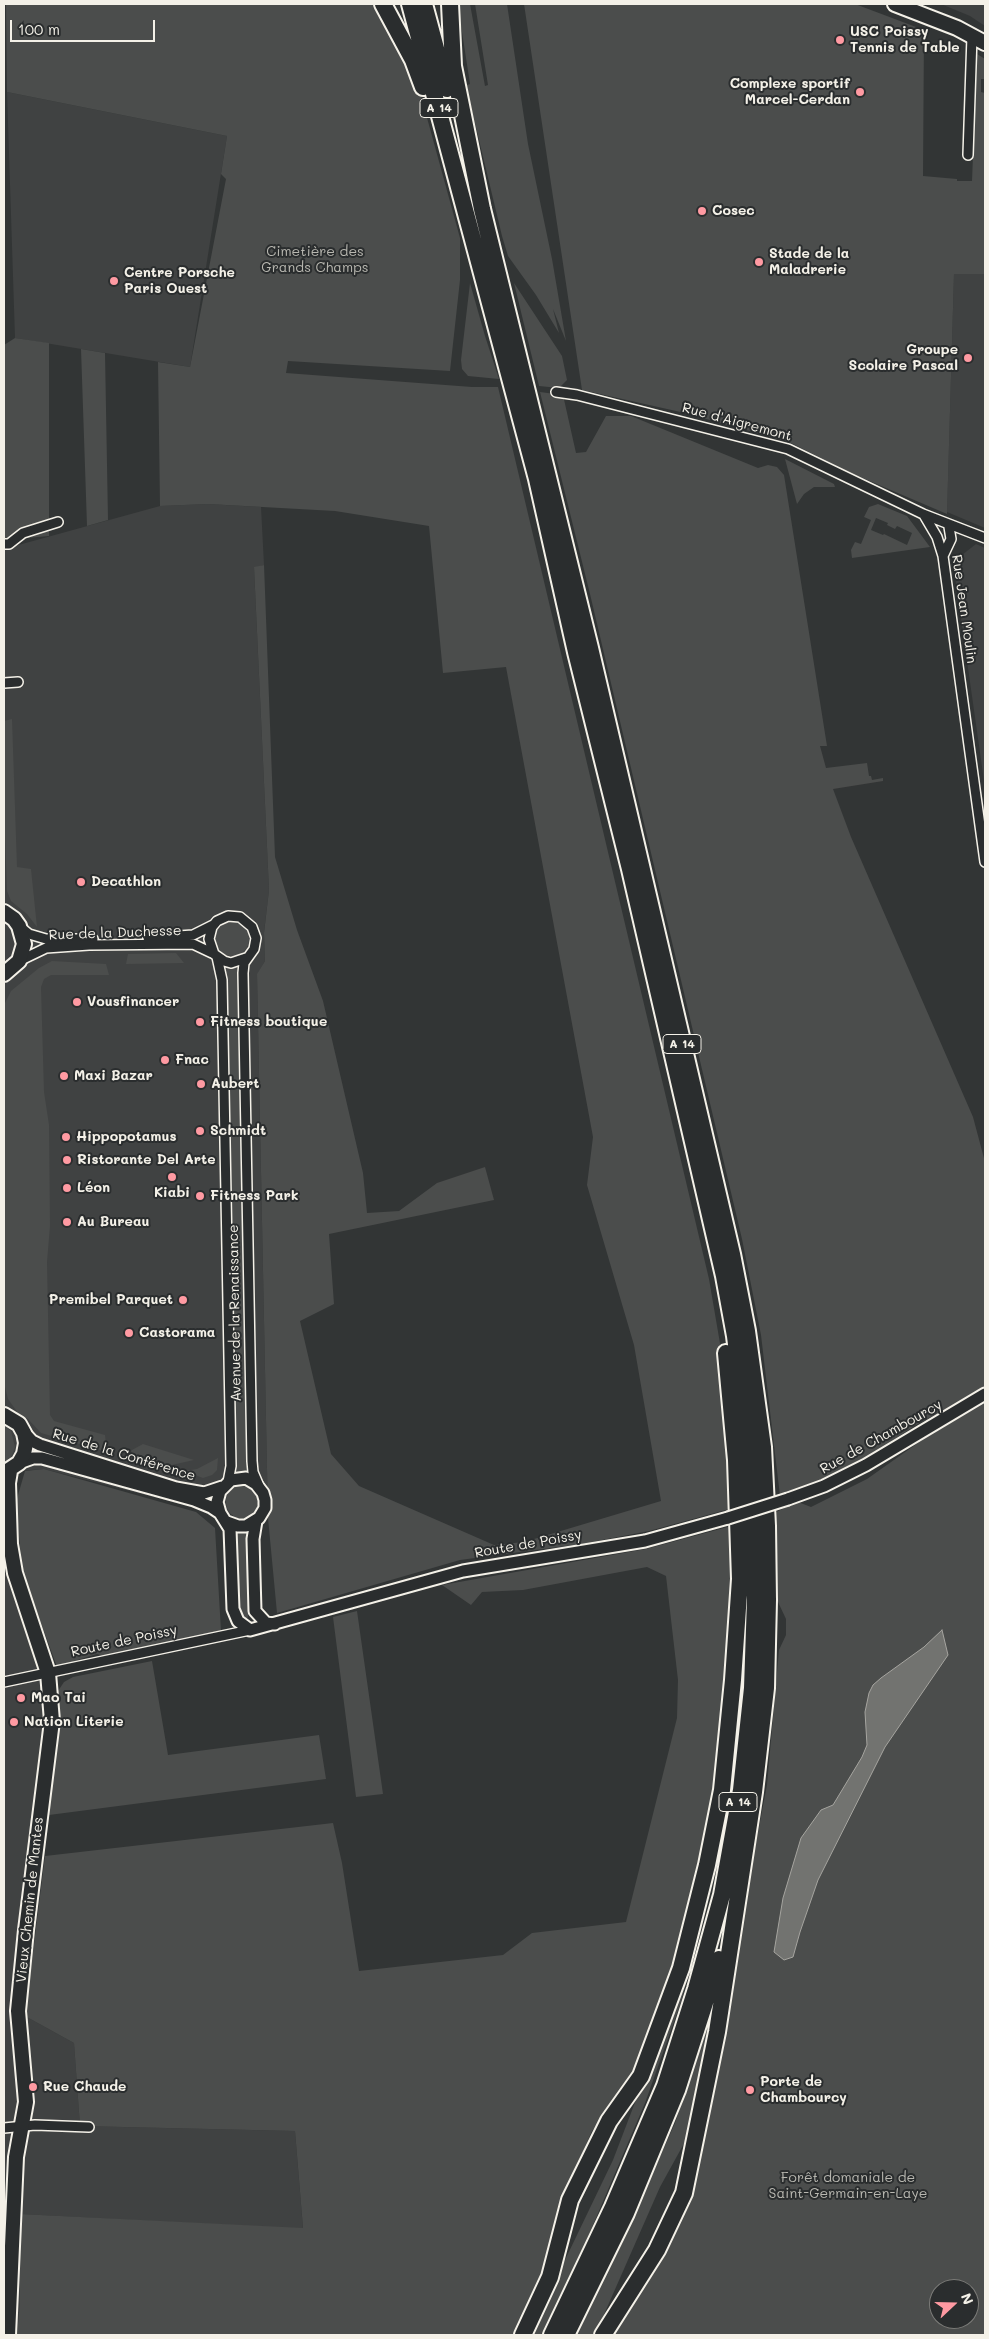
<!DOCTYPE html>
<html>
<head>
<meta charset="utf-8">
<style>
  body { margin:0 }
  #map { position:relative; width:989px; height:2339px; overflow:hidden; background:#323535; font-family:Mali,sans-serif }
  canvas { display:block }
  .frame { position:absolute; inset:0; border:5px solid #f4f1e8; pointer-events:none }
  .north { position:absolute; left:929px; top:2279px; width:50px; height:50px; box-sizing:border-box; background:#2a2d2e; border:1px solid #7b7b78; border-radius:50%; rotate:69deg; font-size:14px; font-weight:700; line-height:20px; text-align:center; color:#f4f1e8 }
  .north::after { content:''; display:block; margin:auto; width:18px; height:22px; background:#ff9aa2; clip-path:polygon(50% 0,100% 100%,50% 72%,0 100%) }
  .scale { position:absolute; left:10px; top:20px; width:145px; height:22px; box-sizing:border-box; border:2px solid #f4f1e8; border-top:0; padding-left:6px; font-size:15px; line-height:18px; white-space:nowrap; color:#f4f1e8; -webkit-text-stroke:4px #2a2d2e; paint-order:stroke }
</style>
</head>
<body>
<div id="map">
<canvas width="989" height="2339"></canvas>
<div class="frame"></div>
<div class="north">N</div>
<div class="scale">100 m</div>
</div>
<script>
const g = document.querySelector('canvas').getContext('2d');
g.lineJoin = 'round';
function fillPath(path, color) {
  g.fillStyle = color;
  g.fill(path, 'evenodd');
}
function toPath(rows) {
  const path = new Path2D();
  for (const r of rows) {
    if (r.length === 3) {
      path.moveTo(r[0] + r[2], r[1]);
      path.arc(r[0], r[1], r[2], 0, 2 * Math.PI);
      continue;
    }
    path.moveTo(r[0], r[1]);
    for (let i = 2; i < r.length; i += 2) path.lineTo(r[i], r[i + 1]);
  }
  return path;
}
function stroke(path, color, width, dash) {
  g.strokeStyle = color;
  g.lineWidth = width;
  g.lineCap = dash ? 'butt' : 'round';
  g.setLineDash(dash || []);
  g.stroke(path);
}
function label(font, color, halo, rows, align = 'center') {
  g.font = font + ' Mali,sans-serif';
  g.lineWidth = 4;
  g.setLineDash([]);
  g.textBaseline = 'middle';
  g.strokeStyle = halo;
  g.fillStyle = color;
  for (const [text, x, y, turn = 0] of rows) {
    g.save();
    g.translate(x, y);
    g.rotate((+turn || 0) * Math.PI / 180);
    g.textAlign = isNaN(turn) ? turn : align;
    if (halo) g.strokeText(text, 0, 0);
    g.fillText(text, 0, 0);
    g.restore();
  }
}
fillPath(toPath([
  [941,4,985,4,985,26,970,16],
  [7,92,227,136,190,367,15,338],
  [954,274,985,274,985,528,947,512],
  [208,504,261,507,264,565,254,568,269,890,264,932,265,961,257,975,268,1518,216,1513,44,1469,4,1472,4,549,160,506],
  [976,544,985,548,985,788,953,562],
  [18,1572,57,1730,46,1842,25,2016,74,2043,80,2126,295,2131,303,2229,20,2214,20,2302,17,2335,4,2335,4,1574]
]), '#404242');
fillPath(toPath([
  [6,4,376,4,415,74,460,238,460,280,450,371,288,361,286,373,472,387,498,387,709,1279,723,1361,733,1508,649,1531,581,1544,460,1560,277,1613,268,1518,257,974,265,961,264,933,269,890,254,567,264,565,275,857,297,930,323,1001,363,1173,367,1213,399,1211,437,1183,485,1167,494,1200,329,1234,334,1304,300,1321,331,1454,359,1486,494,1545,524,1542,661,1501,634,1345,587,1185,593,1137,506,667,443,673,429,526,335,511,208,504,160,506,158,362,190,367,226,179,221,174,227,136,7,92],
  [460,4,470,4,485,86,488,85,475,4,507,4,528,144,552,259,566,341,553,309,559,333,536,295,508,256,502,236,468,94,467,85,470,84,460,19],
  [524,4,855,4,924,30,923,176,957,179,957,181,972,181,977,54,985,59,985,79,981,79,981,92,985,93,985,274,954,274,947,514,851,473,789,442,685,413,582,390],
  [470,283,485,336,499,379,468,376,462,369,461,360],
  [514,283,562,356,567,380,559,388,539,386],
  [15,338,49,343,49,536,4,540,4,345],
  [81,349,105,353,108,520,87,526],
  [540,392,563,395,576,453,586,452,606,416,631,416,758,468,768,465,777,467,784,475,827,746,820,746,826,768,867,763,869,776,871,776,872,780,883,778,883,781,833,789,851,837,973,1117,985,1162,985,1388,916,1425,866,1458,823,1481,780,1496,761,1335,742,1239,590,594],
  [785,459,834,484,835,487,814,487,804,494,797,504],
  [878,504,907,516,930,547,852,558,851,550,855,542,861,544,871,520,864,517,869,507],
  [876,518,888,523,887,525,895,529,897,526,912,533,907,545,884,534,883,535,871,530],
  [12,719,17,867,31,869,37,927,27,914,11,901,7,891,4,808,4,721],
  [232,939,17],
  [176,953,184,963,126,964,128,954],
  [52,961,106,964,109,975,51,975,44,979,41,987,44,1092,49,1125,50,1226,47,1262,50,1415,54,1421,105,1435,107,1452,41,1433,28,1419,18,1413,8,1399,4,1383,4,1005,11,991,39,968],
  [225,968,238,968,249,1478,236,1478],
  [985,1403,985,2335,602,2335,667,2243,744,1906,767,1785,779,1650,786,1635,786,1619,778,1602,776,1512,798,1502,811,1507,867,1479,925,1438],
  [939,2289,969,2289,969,2319,939,2319],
  [4,1425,11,1431,15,1447,10,1460,4,1464],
  [143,1444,194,1460,163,1467,129,1457,132,1450],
  [218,1458,217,1470,212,1475,203,1478,184,1471,197,1469],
  [44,1469,196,1512,215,1528,221,1631,108,1657,97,1654,74,1661,71,1666,57,1667,22,1571,16,1502,25,1471],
  [243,1502,17],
  [735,1525,735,1585,711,1824,666,2001,635,2076,592,2131,561,2202,547,2267,517,2335,17,2335,20,2302,20,2214,303,2228,295,2131,80,2126,74,2043,25,2016,45,1856,333,1823,342,1863,359,1971,503,1955,532,1933,626,1922,677,1718,678,1680,666,1576,647,1567,523,1590,482,1592,471,1605,442,1585,646,1549],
  [234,1530,249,1531,250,1609,247,1620,237,1608],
  [357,1611,383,1794,356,1797,333,1617],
  [744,1635,736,1741,726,1814,700,1935,680,2005,645,2103,587,2239,541,2335,529,2335,613,2160,683,1977],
  [152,1661,168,1755,319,1735,326,1779,49,1815,57,1730,56,1694,64,1682,73,1677],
  [716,2001,699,2108,687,2138,660,2187,602,2319,593,2335,576,2335,624,2238,675,2123]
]), '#4b4d4c');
const water = toPath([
  [942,1630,948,1655,885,1747,818,1880,800,1932,793,1957,784,1960,774,1952,783,1898,801,1838,821,1810,833,1805,862,1757,867,1745,865,1712,869,1693,873,1685,881,1678,924,1647,942,1630]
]);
fillPath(water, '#727370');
stroke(water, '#a6a5a0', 1);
const minor = toPath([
  [968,155,972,36],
  [556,392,577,395,788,449,923,514,985,538],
  [924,515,937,537,943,556,985,862],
  [4,544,9,544,23,533,58,522],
  [943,556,951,539,949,527],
  [4,683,18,682],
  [19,926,29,934,46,939,93,939],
  [148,938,193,935,213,925],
  [217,957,222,980,231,1466,228,1482],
  [246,958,231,963,224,961,214,954,209,939,212,927,217,921,228,916,240,917,252,927,256,938,254,949,244,963,243,973,252,1461,253,1472,259,1486],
  [19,961,46,948,89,945,193,944,212,953],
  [4,1682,250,1630],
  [4,2128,35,2125,89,2127]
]);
const tertiary = toPath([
  [23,1431,32,1441,40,1445,176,1488,204,1493,222,1487],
  [19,1463,33,1458,42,1458,194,1500,211,1507,220,1513],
  [788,1499,824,1486,866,1465,985,1394],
  [256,1521,253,1539,255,1611,266,1623,275,1624],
  [227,1522,238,1526,246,1526,259,1518,265,1508,265,1500,263,1493,256,1484,246,1478,231,1480,220,1491,217,1502,220,1513,230,1529,233,1609,238,1621,250,1630,463,1571,645,1541,728,1518]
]);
const primary = toPath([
  [895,4,957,28,985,43],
  [4,912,14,919,19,926,24,944,19,961,4,974],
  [4,1415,19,1424,24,1433,26,1443,24,1454,19,1463,4,1473],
  [8,2335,16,2157,26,2102,18,2011,26,1930,52,1721,48,1673,15,1573,10,1544,8,1483,10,1471]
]);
const motorway = toPath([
  [383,4,413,60,423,87],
  [410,4,537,479,576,652,630,869,724,1276,735,1336,749,1448,752,1491,755,1600,752,1688,741,1790,722,1895,696,1989,665,2086,613,2207,552,2335],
  [424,4,447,89],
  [450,4,453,66,482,209,590,648,732,1254,747,1331,763,1447,767,1526,768,1600,766,1688,754,1792,717,2032,684,2193,657,2250,603,2335],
  [523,2335,550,2277,570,2200,609,2121,641,2076,681,1968,707,1865,722,1790,733,1680,740,1579,736,1460,726,1353],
  [566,2335,626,2213,677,2090,719,1959]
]);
stroke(minor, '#f4f1e8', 12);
stroke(tertiary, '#f4f1e8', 15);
stroke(primary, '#f4f1e8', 18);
stroke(motorway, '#f4f1e8', 20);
stroke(minor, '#2a2d2e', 9);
stroke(tertiary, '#2a2d2e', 11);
stroke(primary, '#2a2d2e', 14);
stroke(motorway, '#2a2d2e', 16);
const tertiaryBridge = toPath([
  [728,1518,788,1499]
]);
stroke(tertiaryBridge, '#f4f1e8', 15, []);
stroke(tertiaryBridge, '#2a2d2e', 11);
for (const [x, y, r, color] of [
  [840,40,5,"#ff9aa2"],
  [860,92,5,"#ff9aa2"],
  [702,211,5,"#ff9aa2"],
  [759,262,5,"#ff9aa2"],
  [114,281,5,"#ff9aa2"],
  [968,358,5,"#ff9aa2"],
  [81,882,5,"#ff9aa2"],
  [77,1002,5,"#ff9aa2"],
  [200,1022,5,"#ff9aa2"],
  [165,1060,5,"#ff9aa2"],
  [64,1076,5,"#ff9aa2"],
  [201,1084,5,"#ff9aa2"],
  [200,1131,5,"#ff9aa2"],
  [66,1137,5,"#ff9aa2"],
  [67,1160,5,"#ff9aa2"],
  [172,1177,5,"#ff9aa2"],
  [67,1188,5,"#ff9aa2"],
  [200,1196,5,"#ff9aa2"],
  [67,1222,5,"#ff9aa2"],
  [183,1300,5,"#ff9aa2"],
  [129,1333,5,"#ff9aa2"],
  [21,1698,5,"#ff9aa2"],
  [14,1722,5,"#ff9aa2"],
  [33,2087,5,"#ff9aa2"],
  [750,2090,5,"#ff9aa2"]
]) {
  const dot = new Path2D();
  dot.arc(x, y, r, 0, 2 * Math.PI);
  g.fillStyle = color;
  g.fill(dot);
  stroke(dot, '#2a2d2e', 2);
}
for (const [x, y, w] of [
  [439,108,38],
  [682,1044,38],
  [738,1802,38]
]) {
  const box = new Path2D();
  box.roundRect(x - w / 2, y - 9.5, w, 19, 4);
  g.fillStyle = '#2a2d2e';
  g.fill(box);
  stroke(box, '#f4f1e8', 1);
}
label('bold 12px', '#f4f1e8', null, [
  ["A 14",439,108],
  ["A 14",682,1044],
  ["A 14",738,1802]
]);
label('bold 14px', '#f4f1e8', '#2a2d2e', [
  ["USC Poissy",850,32],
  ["Tennis de Table",850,48],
  ["Complexe sportif",850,84,"right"],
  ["Marcel-Cerdan",850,100,"right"],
  ["Cosec",712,211],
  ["Stade de la",769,254],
  ["Maladrerie",769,270],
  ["Centre Porsche",124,273],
  ["Paris Ouest",124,289],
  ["Groupe",958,350,"right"],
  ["Scolaire Pascal",958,366,"right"],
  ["Decathlon",91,882],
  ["Vousfinancer",87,1002],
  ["Fitness boutique",210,1022],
  ["Fnac",175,1060],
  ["Maxi Bazar",74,1076],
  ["Aubert",211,1084],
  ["Schmidt",210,1131],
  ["Hippopotamus",76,1137],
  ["Ristorante Del Arte",77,1160],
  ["Léon",77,1188],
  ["Kiabi",172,1193,"center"],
  ["Fitness Park",210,1196],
  ["Au Bureau",77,1222],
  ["Premibel Parquet",173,1300,"right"],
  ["Castorama",139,1333],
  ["Mao Tai",31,1698],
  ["Nation Literie",24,1722],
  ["Porte de",760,2082],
  ["Chambourcy",760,2098],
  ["Rue Chaude",43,2087]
], 'left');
label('14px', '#b9b8b1', '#2a2d2e', [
  ["Cimetière des",315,252],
  ["Grands Champs",315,268],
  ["Forêt domaniale de",848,2178],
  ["Saint-Germain-en-Laye",848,2194]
]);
label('14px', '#f4f1e8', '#2a2d2e', [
  ["Rue d'Aigremont",737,422,15],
  ["Rue Jean Moulin",964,609,82],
  ["Rue de la Duchesse",115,933,-2],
  ["Avenue de la Renaissance",235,1313,-91],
  ["Rue de Chambourcy",881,1437,-29],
  ["Rue de la Conférence",124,1455,17],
  ["Route de Poissy",528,1544,-10],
  ["Route de Poissy",124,1641,-12],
  ["Vieux Chemin de Mantes",30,1900,-84]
]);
</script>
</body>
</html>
